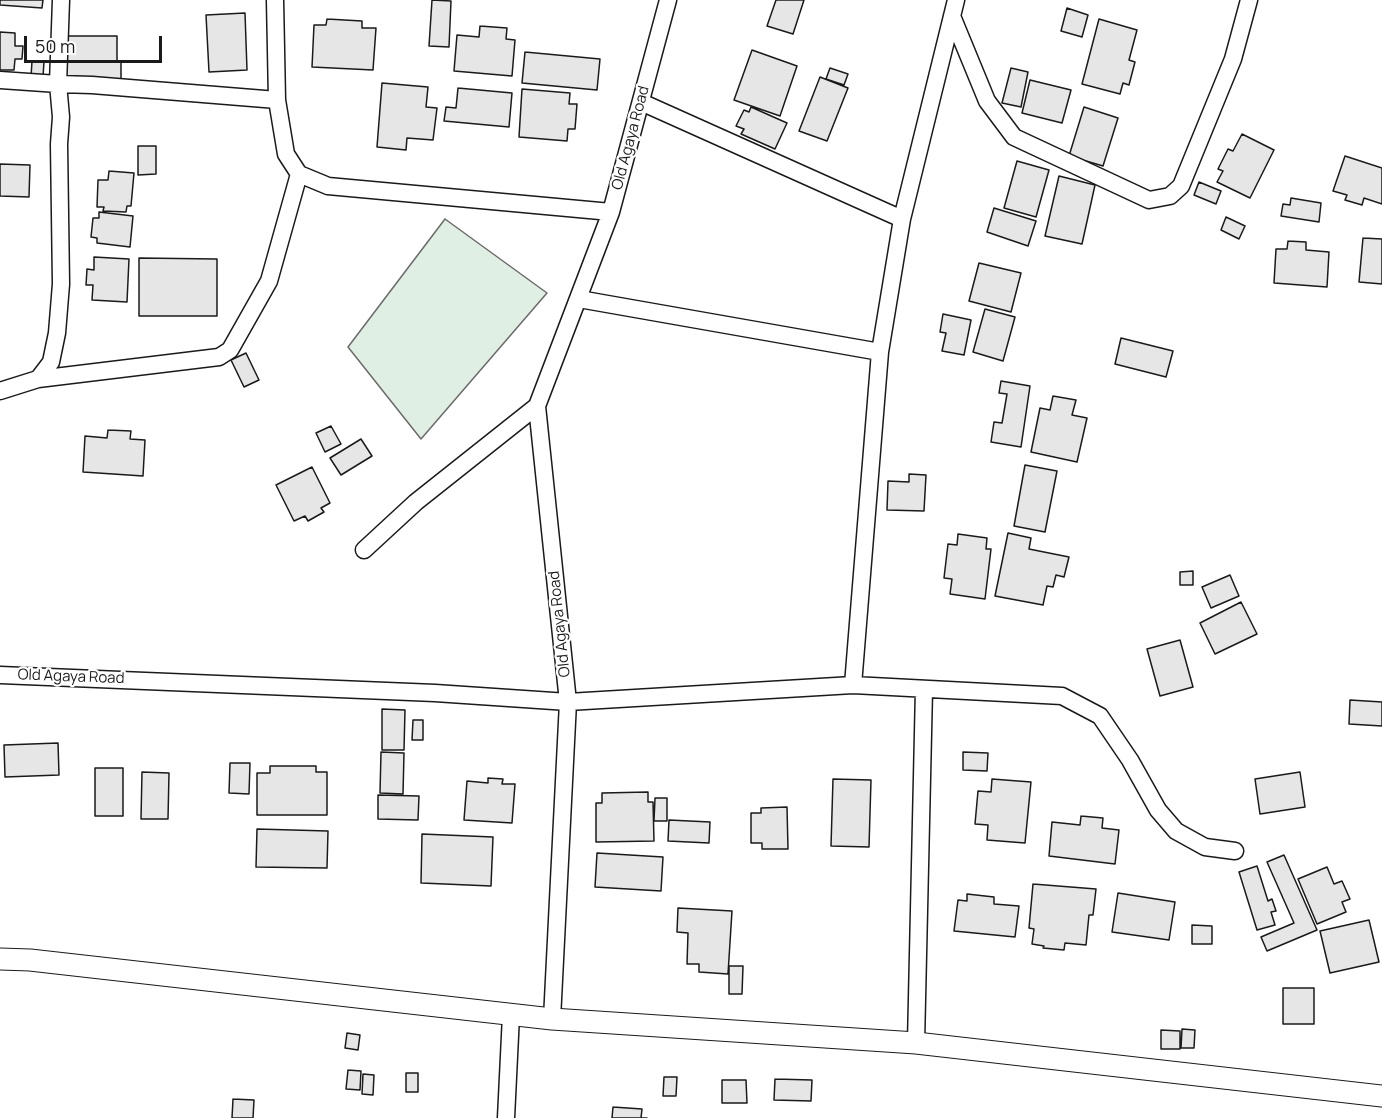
<!DOCTYPE html>
<html>
<head>
<meta charset="utf-8">
<style>
  body { margin:0 }
  #map { position:relative; width:1382px; height:1118px; overflow:hidden; background:#fff; font-family:Manrope,sans-serif }
  canvas { display:block }
  .scale { position:absolute; left:24px; top:36px; width:138px; height:27px; box-sizing:border-box; border:3px solid #1a1a1a; border-top:0; padding-left:8px; font-size:18px; line-height:21px; white-space:nowrap; color:#1a1a1a; -webkit-text-stroke:4px #fff; paint-order:stroke }
</style>
</head>
<body>
<div id="map">
<canvas width="1382" height="1118"></canvas>
<div class="scale">50 m</div>
</div>
<script>
const g = document.querySelector('canvas').getContext('2d');
g.lineJoin = 'round';
function fillPath(path, color) {
  g.fillStyle = color;
  g.fill(path, 'evenodd');
}
function toPath(rows) {
  const path = new Path2D();
  for (const r of rows) {
    path.moveTo(r[0], r[1]);
    for (let i = 2; i < r.length; i += 2) path.lineTo(r[i], r[i + 1]);
  }
  return path;
}
function stroke(path, color, width, dash) {
  g.strokeStyle = color;
  g.lineWidth = width;
  g.lineCap = dash ? 'butt' : 'round';
  g.setLineDash(dash || []);
  g.stroke(path);
}
function label(font, color, halo, rows, align = 'center') {
  g.font = font + ' Manrope,sans-serif';
  g.lineWidth = 4.5;
  g.setLineDash([]);
  g.textBaseline = 'middle';
  g.strokeStyle = halo;
  g.fillStyle = color;
  for (const [text, x, y, turn = 0] of rows) {
    g.save();
    g.translate(x, y);
    g.rotate((+turn || 0) * Math.PI / 180);
    g.textAlign = isNaN(turn) ? turn : align;
    if (halo) g.strokeText(text, 0, 0);
    g.fillText(text, 0, 0);
    g.restore();
  }
}
const green = toPath([
  [445,219,547,293,421,439,348,347,445,219]
]);
fillPath(green, '#e0efe3');
stroke(green, '#6a6a6a', 1.5);
const building = toPath([
  [0,0,43,0,42,8,0,5,0,0],
  [432,0,451,1,449,47,429,46,432,0],
  [776,0,804,0,793,34,767,26,776,0],
  [1067,8,1088,15,1082,37,1061,31,1067,8],
  [245,13,247,70,209,72,206,15,245,13],
  [327,19,362,21,362,28,376,28,373,70,312,67,314,25,326,25,327,19],
  [1099,19,1137,30,1129,60,1135,62,1129,85,1123,83,1120,94,1082,84,1099,19],
  [480,26,507,28,506,39,515,40,512,76,454,71,457,35,479,37,480,26],
  [0,32,15,33,15,46,23,46,22,59,15,59,14,70,0,70,0,32],
  [63,36,117,36,117,62,121,62,121,79,63,78,63,36],
  [752,50,797,66,780,116,734,100,752,50],
  [525,52,600,59,597,90,522,83,525,52],
  [32,61,44,61,43,77,31,77,32,61],
  [830,68,848,74,844,85,826,79,830,68],
  [1011,68,1028,72,1021,107,1002,103,1011,68],
  [820,77,848,88,827,141,799,131,820,77],
  [1030,80,1071,90,1062,123,1022,113,1030,80],
  [382,83,428,87,426,107,437,108,433,140,407,138,406,150,377,147,382,83],
  [458,88,512,93,509,127,444,121,446,107,456,108,458,88],
  [522,89,570,93,569,104,577,104,575,129,568,129,567,141,519,137,522,89],
  [751,107,787,123,775,149,741,134,744,129,736,126,744,110,749,112,751,107],
  [1084,107,1118,118,1103,166,1069,156,1084,107],
  [1242,134,1274,150,1250,198,1217,182,1223,171,1218,169,1228,149,1233,151,1242,134],
  [138,146,156,146,156,174,138,175,138,146],
  [1345,156,1382,168,1382,204,1364,198,1362,205,1345,200,1347,195,1333,191,1345,156],
  [1017,161,1049,170,1036,217,1004,208,1017,161],
  [0,164,30,165,29,197,0,196,0,164],
  [109,171,134,173,131,206,127,206,126,212,103,211,104,207,97,207,98,180,108,180,109,171],
  [1059,176,1095,185,1082,244,1045,236,1059,176],
  [1199,182,1221,191,1216,204,1194,195,1199,182],
  [1291,198,1321,203,1319,222,1281,216,1283,204,1290,205,1291,198],
  [994,208,1036,221,1028,246,987,232,994,208],
  [99,212,133,216,130,247,97,243,97,238,91,237,93,218,99,218,99,212],
  [1226,217,1245,226,1239,239,1221,230,1226,217],
  [1363,238,1382,239,1382,284,1359,282,1363,238],
  [1288,241,1306,242,1306,250,1329,252,1327,287,1274,283,1276,249,1287,249,1288,241],
  [94,257,129,259,127,302,92,300,93,285,86,285,87,269,94,270,94,257],
  [139,258,217,259,217,316,139,316,139,258],
  [979,263,1021,273,1011,312,969,301,979,263],
  [985,309,1015,317,1003,361,973,352,985,309],
  [943,314,971,320,964,355,942,351,946,333,940,332,943,314],
  [1121,338,1173,351,1166,377,1115,364,1121,338],
  [246,353,259,380,244,387,231,360,246,353],
  [1001,381,1030,386,1021,447,991,442,994,422,1002,423,1007,394,999,393,1001,381],
  [1053,396,1076,400,1072,415,1087,418,1077,462,1031,452,1040,408,1050,410,1053,396],
  [331,426,341,444,325,452,316,433,331,426],
  [108,430,131,431,130,439,145,440,143,476,83,472,85,436,107,438,108,430],
  [361,439,372,456,341,475,330,458,361,439],
  [1025,465,1057,471,1045,532,1014,526,1025,465],
  [312,467,330,503,321,508,324,512,308,521,305,516,294,521,276,485,312,467],
  [909,474,926,475,924,511,887,510,888,481,909,482,909,474],
  [1008,533,1031,538,1029,549,1069,557,1064,577,1056,575,1053,587,1047,586,1043,605,995,596,1008,533],
  [958,534,987,538,986,549,991,549,985,599,950,594,952,579,944,578,948,544,957,545,958,534],
  [1193,571,1193,585,1180,585,1180,572,1193,571],
  [1230,575,1239,596,1211,608,1202,587,1230,575],
  [1241,602,1257,634,1215,654,1200,623,1241,602],
  [1180,640,1193,687,1160,696,1147,649,1180,640],
  [1350,700,1382,702,1382,726,1349,724,1350,700],
  [382,709,405,710,404,750,382,750,382,709],
  [413,720,423,720,423,740,412,740,413,720],
  [58,743,59,775,5,777,4,745,58,743],
  [381,752,404,753,403,794,380,793,381,752],
  [963,752,988,753,987,771,963,770,963,752],
  [230,763,250,763,249,794,229,793,230,763],
  [270,766,316,766,316,772,327,772,327,815,257,815,257,773,270,773,270,766],
  [95,768,123,768,123,816,95,816,95,768],
  [142,772,169,773,168,819,141,819,142,772],
  [1300,772,1305,807,1260,814,1255,779,1300,772],
  [488,778,503,779,502,784,515,784,512,823,464,820,467,781,488,783,488,778],
  [833,779,871,780,869,847,831,846,833,779],
  [992,779,1031,782,1025,843,987,840,988,825,975,824,978,791,991,792,992,779],
  [648,792,648,802,653,802,654,841,596,842,596,803,602,803,602,793,648,792],
  [378,795,419,796,418,820,378,819,378,795],
  [655,798,667,798,667,821,654,821,655,798],
  [787,807,788,849,762,849,762,843,751,843,751,813,761,813,761,808,787,807],
  [1081,816,1103,818,1102,828,1119,830,1115,864,1049,856,1052,822,1080,825,1081,816],
  [669,820,710,822,709,843,668,841,669,820],
  [257,829,328,831,327,868,256,867,257,829],
  [422,834,493,837,491,886,421,883,422,834],
  [597,853,663,857,661,891,595,887,597,853],
  [1284,855,1317,930,1267,951,1261,937,1294,923,1267,862,1284,855],
  [1257,866,1268,901,1272,899,1276,911,1271,912,1275,925,1257,930,1239,872,1257,866],
  [1327,867,1334,884,1342,881,1350,899,1342,902,1346,912,1317,924,1298,879,1327,867],
  [1033,884,1096,889,1093,915,1089,915,1086,945,1065,943,1064,950,1043,948,1044,946,1032,944,1034,929,1029,928,1033,884],
  [1118,893,1175,902,1169,940,1112,932,1118,893],
  [967,894,994,897,994,904,1019,906,1015,937,954,931,958,900,967,901,967,894],
  [678,908,732,911,728,974,699,972,699,964,687,964,688,933,677,932,678,908],
  [1369,920,1379,962,1330,973,1320,931,1369,920],
  [1192,925,1212,926,1212,944,1192,944,1192,925],
  [729,966,743,966,742,994,729,994,729,966],
  [1283,988,1314,988,1314,1024,1283,1024,1283,988],
  [1182,1029,1195,1030,1194,1048,1181,1048,1182,1029],
  [1161,1030,1180,1031,1180,1049,1161,1049,1161,1030],
  [347,1033,360,1035,358,1050,345,1048,347,1033],
  [348,1070,361,1071,360,1090,346,1089,348,1070],
  [406,1073,418,1073,418,1092,406,1092,406,1073],
  [363,1074,374,1075,373,1095,362,1094,363,1074],
  [664,1077,677,1077,676,1096,663,1096,664,1077],
  [775,1079,812,1080,811,1101,774,1100,775,1079],
  [722,1080,746,1080,747,1103,722,1103,722,1080],
  [233,1099,254,1100,253,1118,232,1118,233,1099],
  [613,1107,642,1109,641,1118,647,1118,612,1118,613,1107]
]);
fillPath(building, '#e6e6e6');
stroke(building, '#1a1a1a', 1.5);
const minor = toPath([
  [275,0,277,100,286,154,299,174,328,186,611,212],
  [952,16,987,101,1014,137,1149,200,1170,196,1181,186,1233,59,1249,0],
  [0,80,58,84,61,0],
  [641,102,902,219],
  [579,299,880,352],
  [38,379,219,357,230,350,269,281,299,174],
  [0,391,38,379,51,362,57,333,61,284,59,144,61,117,58,84,92,85,277,100],
  [364,550,416,502,537,406],
  [0,675,435,693,568,702,853,685,1062,696,1100,716,1130,760,1158,810,1176,831,1205,847,1235,851],
  [853,685,880,352,902,219,956,0],
  [552,1019,568,702,537,406,611,212,668,0],
  [916,1043,924,689],
  [506,1118,511,1015]
]);
const tertiary = toPath([
  [0,959,30,960,552,1019,916,1043,1382,1096]
]);
stroke(minor, '#1a1a1a', 19);
stroke(tertiary, '#1a1a1a', 23);
stroke(minor, '#fff', 16);
stroke(tertiary, '#fff', 21);
label('15px', '#1a1a1a', '#fff', [
  ["Old Agaya Road",631,138,-75],
  ["Old Agaya Road",560,624,-96],
  ["Old Agaya Road",71,677,2]
]);
</script>
</body>
</html>
